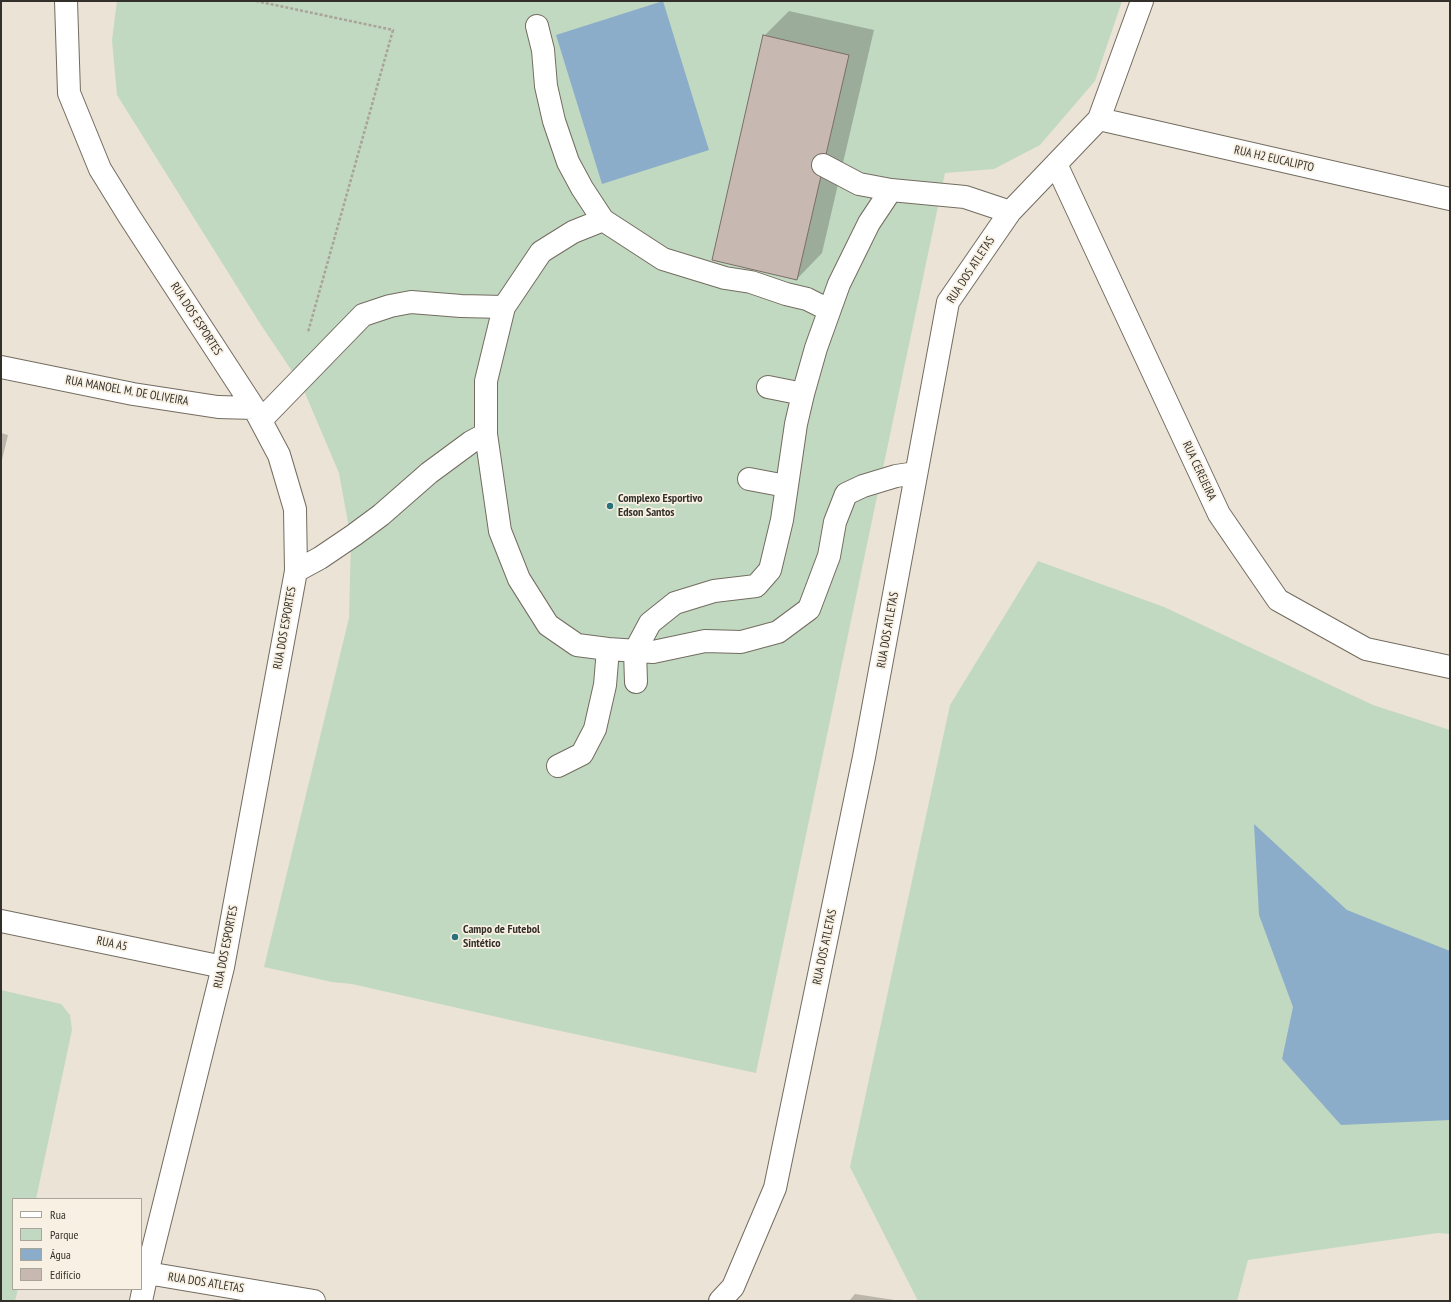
<!DOCTYPE html>
<html>
<head>
<meta charset="utf-8">
<style>
  body { margin:0 }
  #map { position:relative; width:1451px; height:1302px; overflow:hidden; background:#ebe3d5; font-family:"PT Sans Narrow",sans-serif }
  canvas { display:block }
  .frame { position:absolute; inset:0; border:2px solid #33302b; pointer-events:none }
  .legend { position:absolute; left:12px; top:1198px; width:130px; height:92px; box-sizing:border-box; background:#f8f1e3; border:1px solid #a9a499; margin:0; padding:5px 7px; list-style:none; font-size:12px; color:#33302b }
  .legend li { display:flex; align-items:center; gap:8px; height:20px }
  .legend b { width:20px; border:1px solid #a9a499 }
</style>
</head>
<body>
<div id="map">
<canvas width="1451" height="1302"></canvas>
<div class="frame"></div>
<ul class="legend">
<li><b style="height:5px;background:#fff"></b>Rua</li>
<li><b style="height:11px;background:#c2d9c1"></b>Parque</li>
<li><b style="height:11px;background:#8badc9"></b>Água</li>
<li><b style="height:11px;background:#c8b8b2"></b>Edifício</li>
</ul>
</div>
<script>
const g = document.querySelector('canvas').getContext('2d');
g.lineJoin = 'round';
function fillPath(path, color) {
  g.fillStyle = color;
  g.fill(path, 'evenodd');
}
function toPath(rows) {
  const path = new Path2D();
  for (const r of rows) {
    path.moveTo(r[0], r[1]);
    for (let i = 2; i < r.length; i += 2) path.lineTo(r[i], r[i + 1]);
  }
  return path;
}
function stroke(path, color, width, dash) {
  g.strokeStyle = color;
  g.lineWidth = width;
  g.lineCap = dash ? 'butt' : 'round';
  g.setLineDash(dash || []);
  g.stroke(path);
}
function label(font, color, halo, rows, align = 'center') {
  g.font = font + ' "PT Sans Narrow",sans-serif';
  g.lineWidth = 3.5;
  g.setLineDash([]);
  g.textBaseline = 'middle';
  g.strokeStyle = halo;
  g.fillStyle = color;
  for (const [text, x, y, turn = 0] of rows) {
    g.save();
    g.translate(x, y);
    g.rotate((+turn || 0) * Math.PI / 180);
    g.textAlign = isNaN(turn) ? turn : align;
    if (halo) g.strokeText(text, 0, 0);
    g.fillText(text, 0, 0);
    g.restore();
  }
}
fillPath(toPath([
  [117,1,1122,1,1095,81,1040,145,994,169,945,173,756,1073,528,1024,352,984,332,982,264,967,349,618,351,539,339,473,302,386,261,325,117,95,112,40],
  [1038,561,1164,607,1373,705,1450,730,1450,1234,1438,1233,1248,1260,1237,1301,918,1301,850,1167,950,705],
  [1,990,61,1004,70,1015,72,1030,36,1199,13,1199,13,1289,18,1289,15,1301,1,1301]
]), '#c2d9c1');
fillPath(toPath([
  [663,1,709,150,602,184,556,35],
  [1254,824,1347,910,1450,951,1450,1120,1341,1125,1282,1059,1293,1007,1259,915]
]), '#8badc9');
fillPath(toPath([
  [789,11,874,30,822,253,797,279,764,36],
  [1,433,8,435,1,464],
  [855,1294,901,1301,849,1301]
]), '#0003');
const building = toPath([
  [763,35,849,55,797,280,712,260,763,35]
]);
fillPath(building, '#c8b8b2');
stroke(building, '#7c6d68', 1);
const minor = toPath([
  [66,1,69,93,100,169,129,216,254,408,279,455,295,509,296,571,223,967,147,1273,141,1301],
  [1099,119,1450,199],
  [1056,164,1219,514,1278,600,1366,649,1450,667],
  [823,165,859,184,891,190,965,197,1010,212],
  [603,220,663,259,725,278,751,282,786,294,807,299,829,310],
  [1,367,133,394,218,407,254,408],
  [768,387,803,394],
  [261,420,363,315,390,306,411,302,461,306,504,307,541,252,573,232,603,220,582,188,568,162,554,121,546,86,543,50,537,26],
  [486,434,500,531,519,579,548,625,577,645,608,649,653,652,705,641,741,642,778,632,809,609,829,556,835,522,846,494,863,486,896,476,916,473],
  [749,479,786,486],
  [296,571,320,558,354,535,381,515,429,473,471,442,486,434,486,381,504,307],
  [636,682,635,651,650,623,675,603,714,591,756,586,770,570,782,520,796,424,803,394,816,348,839,284,869,223,891,190],
  [558,766,582,754,595,729,605,685,608,649],
  [1,921,223,967],
  [147,1273,314,1301],
  [720,1301,733,1287,775,1188,864,757,948,302,1010,212,1099,119,1142,1]
]);
stroke(minor, '#736c60', 24);
stroke(toPath([
  [256,1,393,30,308,332]
]), '#a9a398', 2.5, [3, 2]);
stroke(minor, '#fff', 22);
for (const [x, y, r, color] of [
  [610,506,4,"#29727b"],
  [455,937,4,"#29727b"]
]) {
  const dot = new Path2D();
  dot.arc(x, y, r, 0, 2 * Math.PI);
  g.fillStyle = color;
  g.fill(dot);
  stroke(dot, '#f8f1e3', 1.5);
}
label('12px', '#33302b', '#f8f1e3', [
  ["RUA H2 EUCALIPTO",1274,159,13],
  ["RUA DOS ATLETAS",971,270,-57],
  ["RUA DOS ESPORTES",196,319,57],
  ["RUA MANOEL M. DE OLIVEIRA",127,391,10],
  ["RUA CEREJEIRA",1199,471,65],
  ["RUA DOS ESPORTES",285,628,-80],
  ["RUA DOS ATLETAS",888,630,-80],
  ["RUA A5",112,944,12],
  ["RUA DOS ESPORTES",226,947,-79],
  ["RUA DOS ATLETAS",825,947,-78],
  ["RUA DOS ATLETAS",206,1283,9]
]);
label('bold 12px', '#33302b', '#f8f1e3', [
  ["Complexo Esportivo",618,499],
  ["Edson Santos",618,513],
  ["Campo de Futebol",463,930],
  ["Sintético",463,944]
], 'left');
</script>
</body>
</html>
